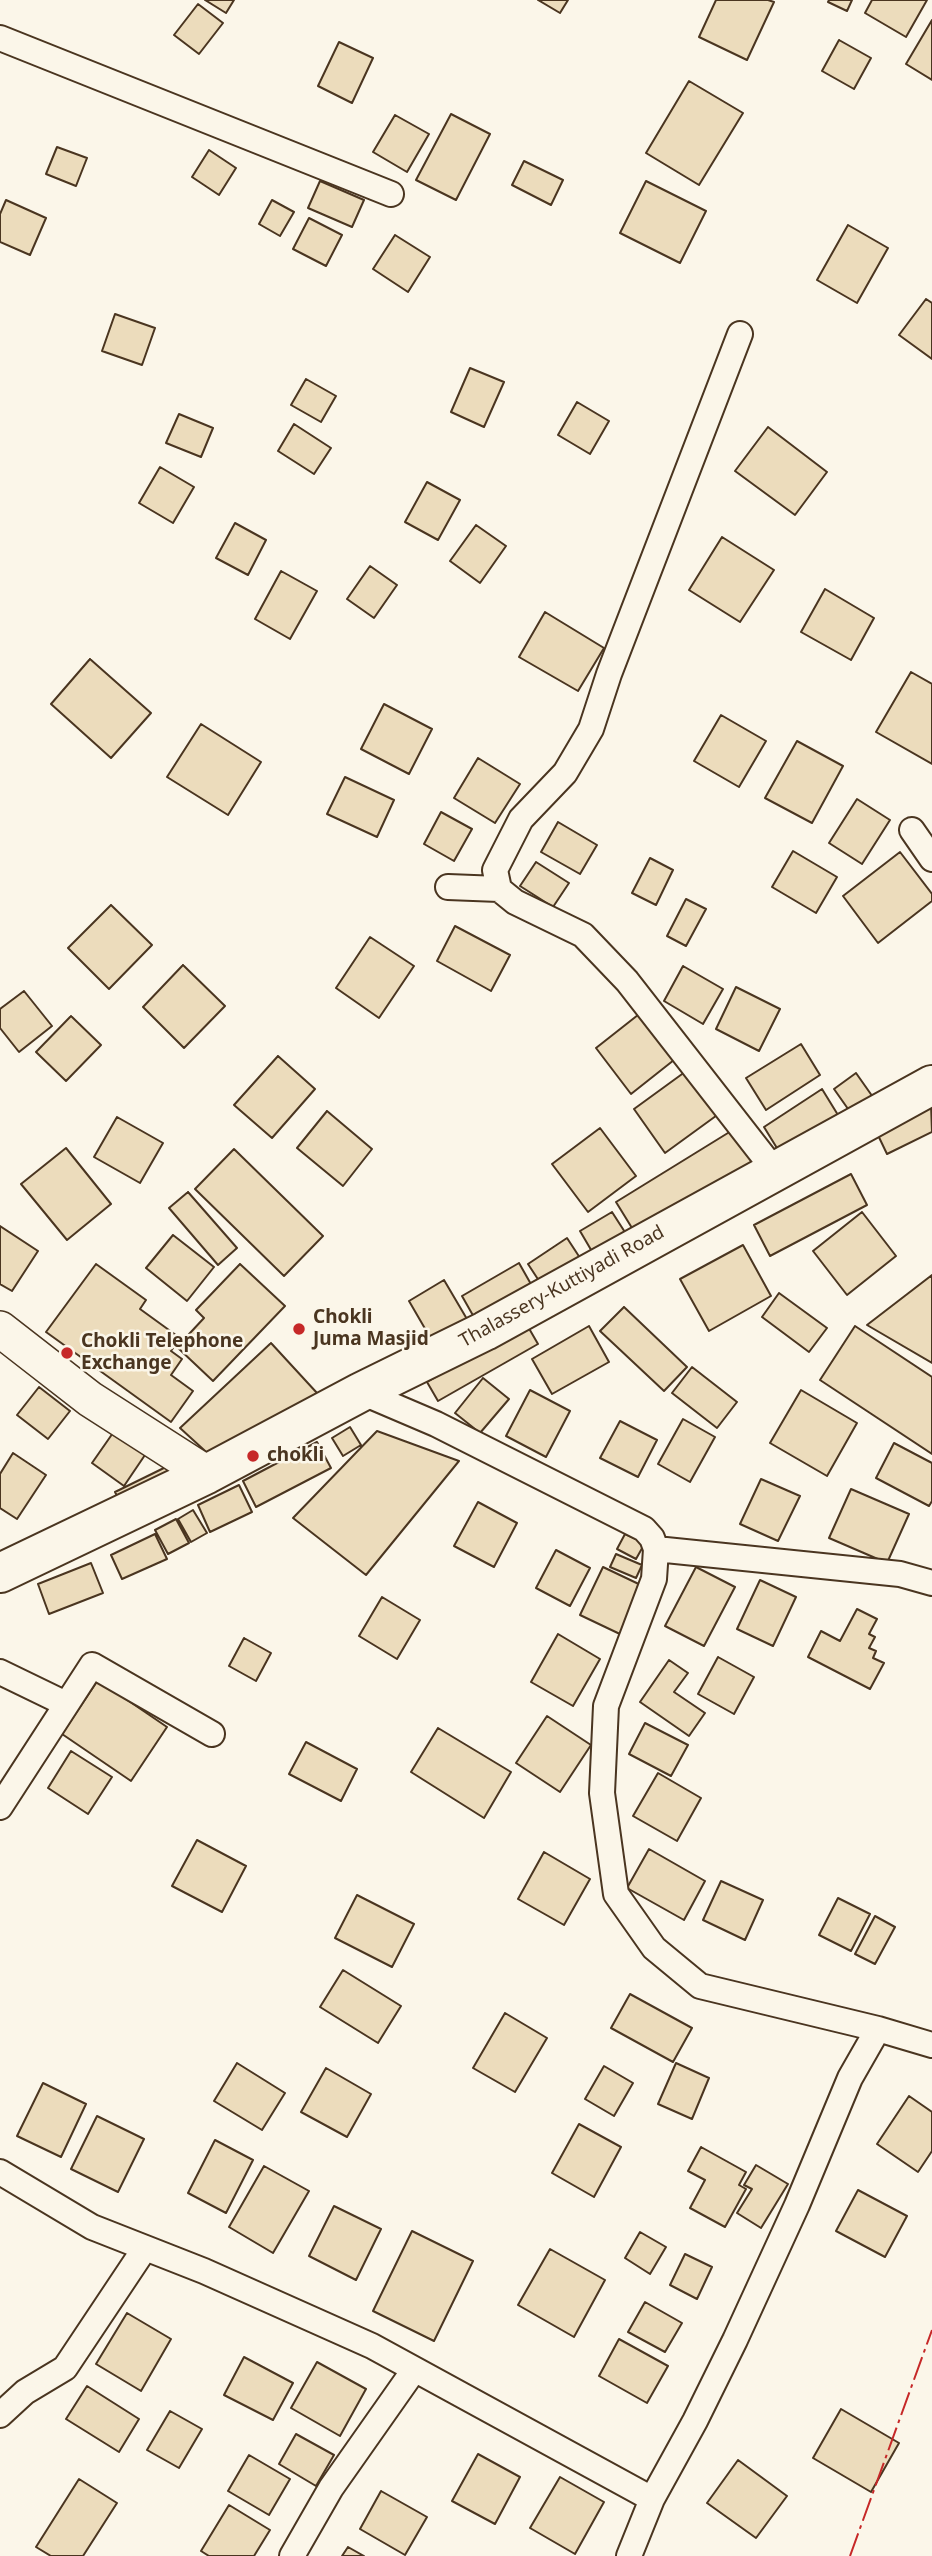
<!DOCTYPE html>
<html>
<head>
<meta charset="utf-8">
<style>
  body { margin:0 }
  canvas { display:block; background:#fbf6e9 }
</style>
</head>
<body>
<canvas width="932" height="2556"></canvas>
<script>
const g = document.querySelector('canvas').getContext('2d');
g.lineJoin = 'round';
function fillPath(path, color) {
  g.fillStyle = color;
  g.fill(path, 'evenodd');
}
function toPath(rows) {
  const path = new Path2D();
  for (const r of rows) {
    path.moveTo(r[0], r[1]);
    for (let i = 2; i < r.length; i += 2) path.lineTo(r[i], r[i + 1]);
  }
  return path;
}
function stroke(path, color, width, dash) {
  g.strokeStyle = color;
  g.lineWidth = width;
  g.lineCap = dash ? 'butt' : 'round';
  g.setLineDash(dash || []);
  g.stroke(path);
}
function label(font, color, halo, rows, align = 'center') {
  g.font = font + ' "Noto Sans",sans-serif';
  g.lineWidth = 5;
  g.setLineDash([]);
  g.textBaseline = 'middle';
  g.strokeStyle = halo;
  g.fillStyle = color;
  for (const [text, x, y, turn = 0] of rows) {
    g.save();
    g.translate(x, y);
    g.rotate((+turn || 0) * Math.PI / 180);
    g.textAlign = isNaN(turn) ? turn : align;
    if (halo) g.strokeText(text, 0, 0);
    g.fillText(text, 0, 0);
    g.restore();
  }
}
const building = toPath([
  [205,0,234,0,226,13,205,0],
  [538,0,568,0,560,13,538,0],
  [716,0,768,0,774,2,747,60,699,37,716,0],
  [829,0,852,0,847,11,828,2,829,0],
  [872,0,927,0,906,37,865,13,872,0],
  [198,4,223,23,199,54,174,35,198,4],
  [932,20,932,80,906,64,932,20],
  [839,40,871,58,854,89,822,71,839,40],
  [339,42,373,58,352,103,318,86,339,42],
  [689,81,743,113,699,185,646,153,689,81],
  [451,114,490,134,456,200,416,180,451,114],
  [395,115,429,134,407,172,373,152,395,115],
  [57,147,87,158,76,186,46,174,57,147],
  [209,150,236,168,219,195,192,177,209,150],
  [524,161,563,180,551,205,512,185,524,161],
  [320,181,364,200,352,227,308,208,320,181],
  [646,181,706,211,680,263,620,233,646,181],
  [6,200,46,218,30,255,0,242,0,214,6,200],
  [272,200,294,212,280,236,259,224,272,200],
  [309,218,342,235,326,266,293,249,309,218],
  [848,225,888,248,857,303,817,280,848,225],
  [395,235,430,257,408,292,373,269,395,235],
  [926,299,932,303,932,359,899,335,926,299],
  [115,314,155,328,142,365,102,351,115,314],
  [470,368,504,382,484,427,451,412,470,368],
  [306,379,336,396,321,422,291,405,306,379],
  [577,402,609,421,590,454,558,435,577,402],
  [179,414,213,428,201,457,166,443,179,414],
  [294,424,331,448,314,474,278,451,294,424],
  [768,427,827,472,795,515,735,471,768,427],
  [160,467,194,487,173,523,139,503,160,467],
  [427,482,460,500,438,540,405,522,427,482],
  [235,523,266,540,248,575,216,558,235,523],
  [476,525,506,546,480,583,450,561,476,525],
  [722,537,774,570,740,622,689,590,722,537],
  [370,566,397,585,374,618,347,599,370,566],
  [281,571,317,591,290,639,255,619,281,571],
  [825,589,874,618,851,660,801,632,825,589],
  [545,612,604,648,578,691,519,657,545,612],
  [90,659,151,713,111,758,51,704,90,659],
  [911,672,932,684,932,764,876,732,911,672],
  [384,704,432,729,409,774,361,749,384,704],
  [721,715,766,741,739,787,694,761,721,715],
  [201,724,261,762,228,815,167,777,201,724],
  [797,741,843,766,812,823,765,798,797,741],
  [478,758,520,784,495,823,454,798,478,758],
  [345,777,394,800,377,837,327,814,345,777],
  [857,799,890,820,862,864,829,843,857,799],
  [441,812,472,829,454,861,424,844,441,812],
  [558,822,597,845,580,874,541,852,558,822],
  [793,851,837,877,816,913,772,887,793,851],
  [900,852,932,894,932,901,878,943,843,896,900,852],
  [650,858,673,870,656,905,632,893,650,858],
  [536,862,569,883,553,907,520,886,536,862],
  [686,899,706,909,686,946,667,936,686,899],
  [111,905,152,945,109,989,68,948,111,905],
  [455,926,510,955,491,991,437,961,455,926],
  [370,937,414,966,379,1018,336,988,370,937],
  [183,965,225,1006,184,1048,143,1007,183,965],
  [683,966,723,989,703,1024,664,1001,683,966],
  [736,987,780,1009,759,1051,716,1029,736,987],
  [24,991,52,1026,19,1052,0,1028,0,1009,24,991],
  [643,1011,679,1056,631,1094,596,1048,643,1011],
  [71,1016,101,1045,66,1081,36,1052,71,1016],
  [801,1044,820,1075,766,1110,746,1078,801,1044],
  [278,1056,315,1089,272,1138,234,1105,278,1056],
  [689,1069,720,1113,665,1153,634,1109,689,1069],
  [856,1073,875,1100,853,1116,834,1089,856,1073],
  [822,1089,838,1115,780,1153,764,1127,822,1089],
  [931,1105,932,1132,887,1154,876,1131,931,1105],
  [327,1111,372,1149,343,1186,297,1148,327,1111],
  [117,1117,163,1143,140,1183,94,1157,117,1117],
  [600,1128,636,1176,588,1212,552,1164,600,1128],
  [736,1128,760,1167,640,1241,616,1202,736,1128],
  [66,1148,111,1204,67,1240,21,1184,66,1148],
  [234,1149,323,1236,284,1276,195,1189,234,1149],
  [851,1174,867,1205,770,1256,754,1225,851,1174],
  [188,1192,237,1248,218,1265,169,1208,188,1192],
  [612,1212,630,1240,597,1260,580,1231,612,1212],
  [862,1212,896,1256,847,1295,813,1251,862,1212],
  [0,1226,38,1251,12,1291,0,1284,0,1226],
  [173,1235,214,1267,187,1301,146,1268,173,1235],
  [567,1238,584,1264,545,1290,528,1264,567,1238],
  [743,1245,771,1296,709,1331,680,1279,743,1245],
  [519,1263,536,1293,479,1326,462,1296,519,1263],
  [96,1264,146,1300,140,1309,180,1338,171,1351,182,1359,171,1375,193,1391,171,1422,46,1332,96,1264],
  [240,1264,285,1306,213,1381,177,1347,204,1318,196,1310,240,1264],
  [932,1275,932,1363,867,1325,932,1275],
  [444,1280,474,1331,438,1351,409,1301,444,1280],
  [779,1293,827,1328,809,1352,762,1317,779,1293],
  [624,1307,687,1367,664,1391,600,1331,624,1307],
  [527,1325,538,1344,438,1401,427,1382,527,1325],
  [589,1326,609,1362,552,1394,532,1359,589,1326],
  [855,1326,932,1377,932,1454,820,1380,855,1326],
  [271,1343,317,1393,215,1460,180,1428,271,1343],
  [692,1367,737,1402,717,1428,672,1393,692,1367],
  [483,1378,509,1399,480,1433,455,1413,483,1378],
  [39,1387,70,1411,48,1439,17,1415,39,1387],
  [530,1390,570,1411,546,1457,506,1436,530,1390],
  [801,1390,857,1423,827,1476,770,1443,801,1390],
  [683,1419,715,1437,690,1482,658,1464,683,1419],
  [620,1421,657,1440,638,1477,600,1458,620,1421],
  [350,1427,361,1445,343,1456,332,1438,350,1427],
  [115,1430,147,1452,124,1486,92,1463,115,1430],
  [377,1431,459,1461,366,1575,293,1518,377,1431],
  [317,1442,331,1468,256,1507,243,1481,317,1442],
  [894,1443,932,1463,932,1501,929,1506,876,1478,894,1443],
  [13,1453,46,1475,17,1519,0,1508,0,1474,13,1453],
  [170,1465,179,1484,125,1511,115,1492,170,1465],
  [761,1479,800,1496,778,1541,740,1524,761,1479],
  [239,1485,252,1512,210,1532,198,1505,239,1485],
  [851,1489,909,1514,887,1563,829,1538,851,1489],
  [478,1502,517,1523,494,1567,454,1546,478,1502],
  [193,1510,207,1533,191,1542,178,1519,193,1510],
  [176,1519,189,1543,168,1554,155,1530,176,1519],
  [155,1534,167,1559,122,1579,111,1555,155,1534],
  [625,1534,645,1543,636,1559,617,1549,625,1534],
  [556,1550,590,1568,570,1606,536,1588,556,1550],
  [616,1554,642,1565,636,1578,610,1567,616,1554],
  [91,1563,103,1593,49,1614,38,1584,91,1563],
  [603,1567,645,1587,622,1635,580,1615,603,1567],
  [696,1567,735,1587,704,1646,665,1626,696,1567],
  [760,1580,796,1597,773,1646,737,1629,760,1580],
  [382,1597,420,1620,397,1659,359,1636,382,1597],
  [857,1609,877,1619,869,1634,875,1637,869,1648,876,1651,873,1658,884,1663,870,1689,808,1657,821,1631,840,1641,857,1609],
  [558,1634,600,1659,573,1706,531,1682,558,1634],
  [244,1638,271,1653,256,1681,229,1666,244,1638],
  [718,1657,754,1677,734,1714,698,1694,718,1657],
  [669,1660,688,1673,674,1692,705,1713,689,1736,640,1702,669,1660],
  [98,1680,167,1727,131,1781,62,1734,98,1680],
  [547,1716,591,1745,560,1792,516,1763,547,1716],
  [645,1723,688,1745,671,1776,629,1754,645,1723],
  [438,1728,511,1772,484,1818,411,1772,438,1728],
  [306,1742,357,1769,341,1801,289,1774,306,1742],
  [71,1751,112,1777,88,1814,48,1788,71,1751],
  [658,1773,701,1798,677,1841,633,1816,658,1773],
  [197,1840,246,1866,222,1912,172,1886,197,1840],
  [649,1849,705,1881,684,1920,627,1888,649,1849],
  [544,1852,590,1879,564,1925,518,1899,544,1852],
  [721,1881,763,1900,745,1940,703,1920,721,1881],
  [357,1895,414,1924,392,1967,335,1938,357,1895],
  [838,1898,870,1914,851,1951,819,1935,838,1898],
  [875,1916,895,1927,875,1964,855,1954,875,1916],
  [343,1970,401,2006,378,2043,320,2007,343,1970],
  [630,1994,692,2028,673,2062,611,2028,630,1994],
  [505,2013,547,2038,515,2092,473,2068,505,2013],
  [237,2063,285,2093,262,2130,214,2101,237,2063],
  [676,2063,709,2078,692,2119,658,2104,676,2063],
  [604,2066,633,2083,614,2116,585,2099,604,2066],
  [326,2068,371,2094,347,2137,301,2112,326,2068],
  [43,2083,86,2104,61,2157,17,2136,43,2083],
  [909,2096,932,2112,932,2151,918,2172,877,2144,909,2096],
  [97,2116,144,2139,118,2192,71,2169,97,2116],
  [579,2124,621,2147,594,2197,552,2173,579,2124],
  [215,2140,253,2160,226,2213,188,2193,215,2140],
  [701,2147,746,2172,739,2185,746,2189,725,2227,690,2208,705,2180,688,2171,701,2147],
  [756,2165,788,2184,761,2228,737,2213,752,2189,744,2185,756,2165],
  [264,2166,309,2191,273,2253,229,2227,264,2166],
  [858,2190,907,2216,885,2257,836,2231,858,2190],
  [334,2206,381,2229,356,2280,309,2256,334,2206],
  [412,2231,473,2261,434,2341,373,2311,412,2231],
  [640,2232,666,2247,650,2274,625,2258,640,2232],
  [550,2249,605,2280,574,2337,518,2305,550,2249],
  [685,2254,712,2267,697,2299,670,2285,685,2254],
  [645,2302,682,2323,665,2352,628,2332,645,2302],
  [127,2313,171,2339,141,2391,96,2364,127,2313],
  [619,2339,668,2366,647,2403,599,2376,619,2339],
  [244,2357,293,2383,273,2420,224,2395,244,2357],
  [317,2362,366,2389,340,2436,291,2408,317,2362],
  [87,2386,139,2419,119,2452,66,2419,87,2386],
  [841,2409,899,2443,871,2492,813,2458,841,2409],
  [170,2411,202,2429,179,2468,147,2450,170,2411],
  [296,2434,334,2455,316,2486,279,2464,296,2434],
  [478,2454,520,2477,495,2524,452,2501,478,2454],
  [249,2455,290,2479,269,2515,228,2491,249,2455],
  [738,2460,787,2496,756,2538,707,2503,738,2460],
  [560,2477,604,2502,575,2554,530,2528,560,2477],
  [79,2479,117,2503,83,2556,51,2556,36,2547,79,2479],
  [381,2491,427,2517,405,2555,360,2529,381,2491],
  [229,2505,270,2530,254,2556,209,2556,201,2551,229,2505],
  [348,2547,364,2556,342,2556,348,2547]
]);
fillPath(building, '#ecdcbc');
stroke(building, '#4a3520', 2);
const street = toPath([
  [0,38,391,194],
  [740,334,609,674,591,729,565,773,521,819,495,870,499,889,515,902,583,935,627,981,775,1171],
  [912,830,932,859],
  [448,887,499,889],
  [361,1392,436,1424,644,1529,652,1538,656,1549,654,1579,606,1706,602,1793,616,1894,654,1948,700,1986,878,2029],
  [656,1549,900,1574,932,1583],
  [0,1672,66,1704],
  [0,1807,92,1665,212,1734],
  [0,2172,92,2227,204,2271,372,2346,652,2499,695,2421,735,2340,797,2205,850,2078,878,2029,932,2045],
  [0,2415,25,2392,65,2368,145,2248],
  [292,2556,331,2488,414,2370],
  [629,2556,652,2499]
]);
const secondary = toPath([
  [0,1329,90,1399,207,1474]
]);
const primary = toPath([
  [0,1573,207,1474,361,1392,485,1331,932,1085]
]);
stroke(street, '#4a3520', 28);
stroke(secondary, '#4a3520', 38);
stroke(primary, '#4a3520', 42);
stroke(street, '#fbf6e9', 24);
stroke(secondary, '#fbf6e9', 35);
stroke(primary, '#fbf6e9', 38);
stroke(toPath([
  [850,2556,932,2330]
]), '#c62828', 2, [24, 5, 3.5, 5]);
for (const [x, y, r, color] of [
  [299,1329,7,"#c62828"],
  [67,1353,7,"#c62828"],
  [253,1456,7,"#c62828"]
]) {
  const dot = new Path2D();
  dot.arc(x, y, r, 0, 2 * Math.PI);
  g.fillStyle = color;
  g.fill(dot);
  stroke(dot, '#fbf6e9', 2.5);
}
label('19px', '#4a3520', '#fbf6e9', [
  ["Thalassery-Kuttiyadi Road",562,1287,-29]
]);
label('bold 19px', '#4a3520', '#fbf6e9', [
  ["Chokli",313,1318],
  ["Juma Masjid",313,1340],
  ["Chokli Telephone",81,1342],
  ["Exchange",81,1364],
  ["chokli",267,1456]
], 'left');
</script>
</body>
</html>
